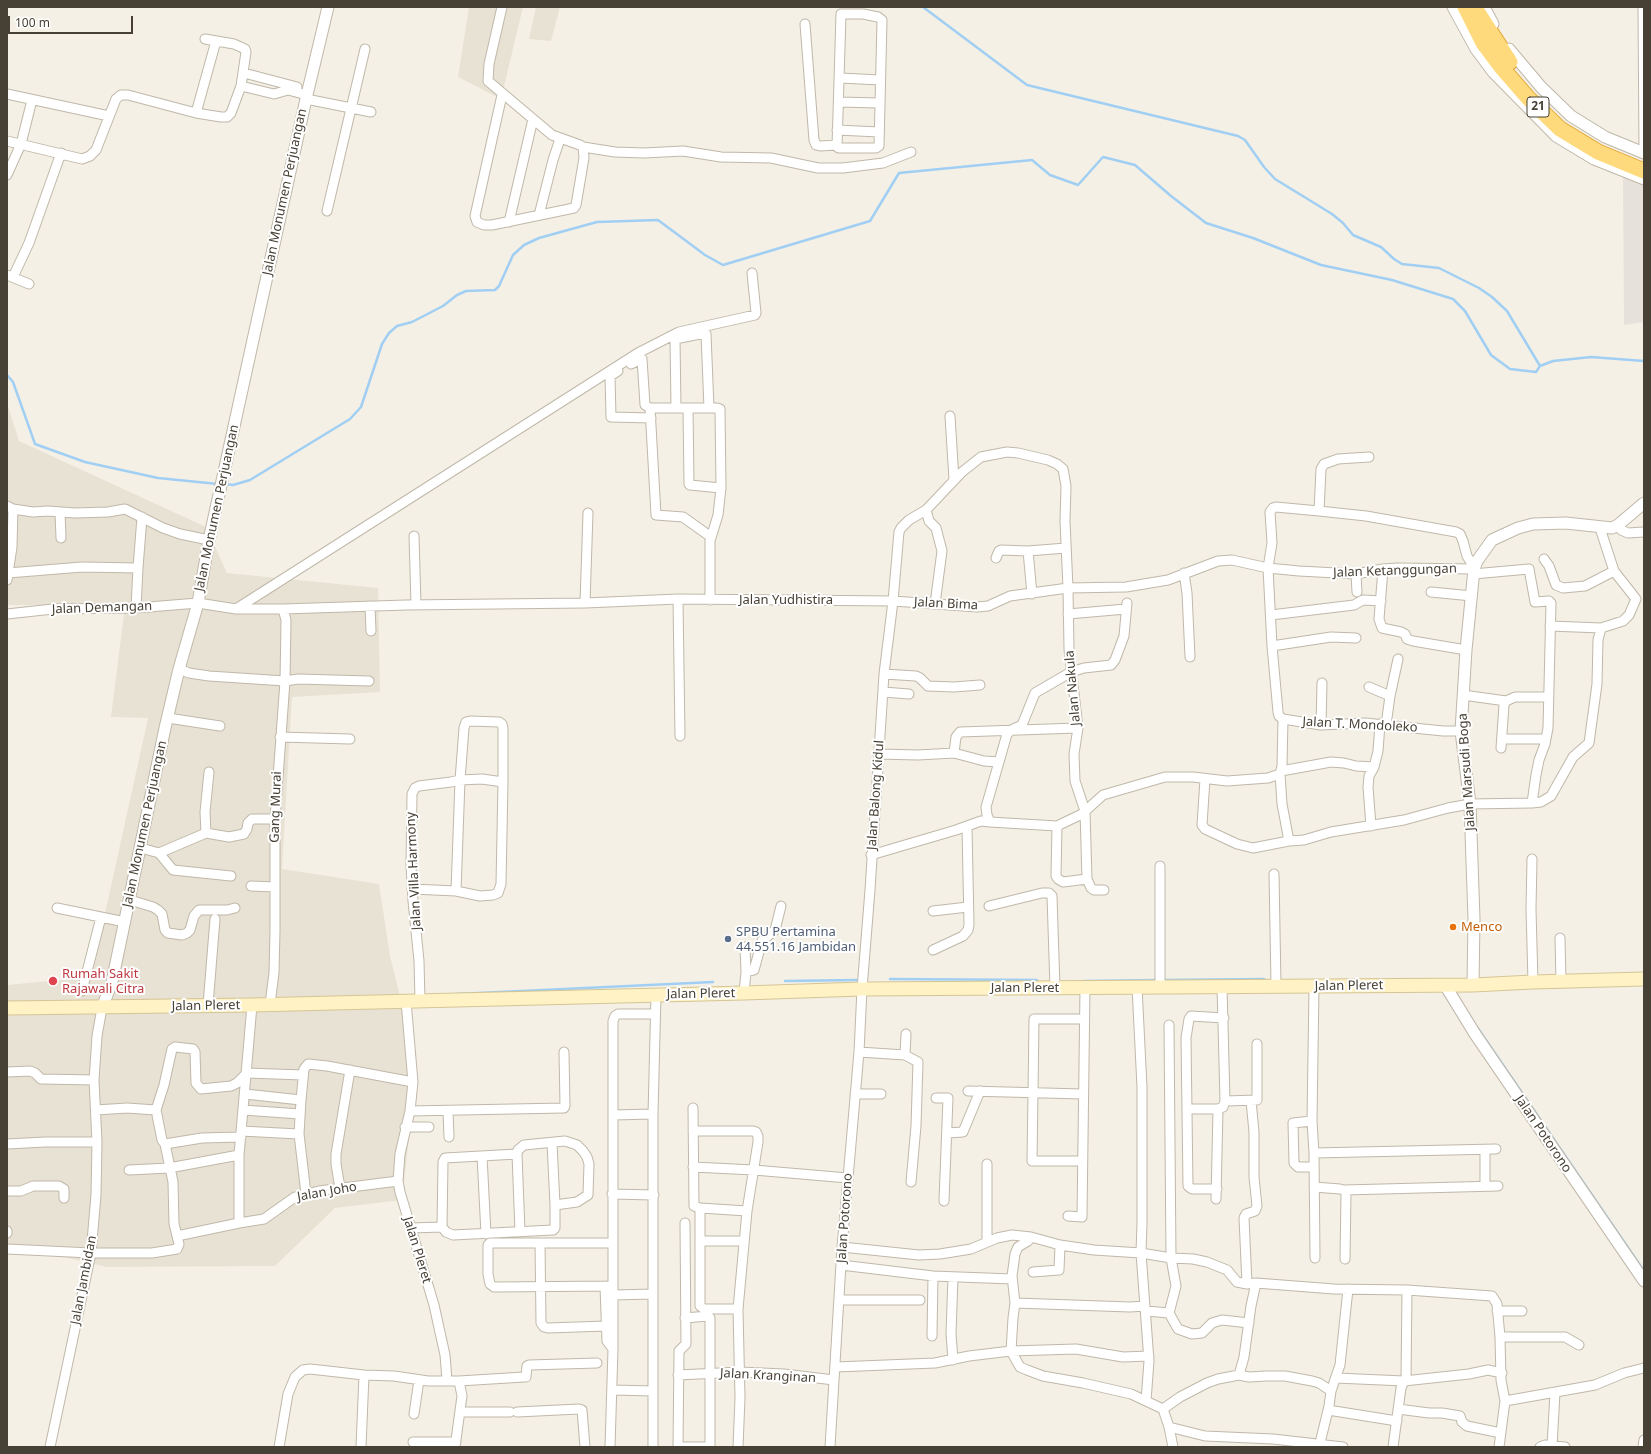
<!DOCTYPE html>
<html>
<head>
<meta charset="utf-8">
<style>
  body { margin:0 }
  #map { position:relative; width:1651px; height:1454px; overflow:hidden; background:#f4f0e6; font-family:"Noto Sans",sans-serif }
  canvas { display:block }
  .frame { position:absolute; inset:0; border:8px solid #474035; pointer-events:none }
  .scale { position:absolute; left:8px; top:16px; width:125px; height:18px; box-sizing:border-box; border:2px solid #474035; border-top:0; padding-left:5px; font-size:12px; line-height:14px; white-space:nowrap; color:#474035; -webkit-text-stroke:3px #fff; paint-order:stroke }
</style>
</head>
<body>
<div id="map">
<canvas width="1651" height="1454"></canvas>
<div class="frame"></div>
<div class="scale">100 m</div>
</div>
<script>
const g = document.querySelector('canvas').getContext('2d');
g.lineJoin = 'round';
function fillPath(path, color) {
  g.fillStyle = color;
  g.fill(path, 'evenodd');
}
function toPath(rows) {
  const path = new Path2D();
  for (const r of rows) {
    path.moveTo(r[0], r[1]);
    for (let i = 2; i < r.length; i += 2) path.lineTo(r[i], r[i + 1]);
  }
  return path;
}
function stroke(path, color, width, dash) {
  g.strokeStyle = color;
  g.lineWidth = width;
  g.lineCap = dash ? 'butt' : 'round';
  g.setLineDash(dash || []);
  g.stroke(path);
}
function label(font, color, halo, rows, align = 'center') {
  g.font = font + ' "Noto Sans",sans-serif';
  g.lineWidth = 4;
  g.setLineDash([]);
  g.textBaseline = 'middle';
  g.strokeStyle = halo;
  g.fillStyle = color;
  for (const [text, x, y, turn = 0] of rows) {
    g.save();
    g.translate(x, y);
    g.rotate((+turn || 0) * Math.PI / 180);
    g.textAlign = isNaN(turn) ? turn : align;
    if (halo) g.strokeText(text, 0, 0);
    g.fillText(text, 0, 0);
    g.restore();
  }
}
fillPath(toPath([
  [469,7,523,7,501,99,458,77],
  [536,7,560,7,551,41,529,39],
  [7,403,19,441,206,527,227,573,378,588,380,692,292,697,282,869,379,884,390,956,406,1020,416,1078,402,1200,335,1208,275,1266,107,1267,7,1244,7,985,91,977,148,718,111,717,125,606,7,605]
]), '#e8e2d4');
fillPath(toPath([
  [1623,174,1644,181,1644,322,1624,325]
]), '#e6e1db');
stroke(toPath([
  [923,7,1027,85,1238,136,1245,140,1264,167,1275,179,1332,214,1343,223,1353,235,1381,247,1394,259,1402,264,1439,268,1479,288,1492,297,1507,311,1540,366],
  [7,375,13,382,35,444,85,462,158,478,218,484],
  [225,484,233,485,250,480,350,419,361,407,382,344,389,333,397,326,412,322,443,306,457,295,466,291,495,290,499,286,513,255,524,245,539,238,597,222,658,220,705,255,723,265,870,221,899,173,1032,160,1050,175,1078,185,1103,157,1135,165,1171,196,1206,223,1253,238,1321,265,1392,280,1453,299,1465,311,1491,355,1510,369,1536,372,1540,366,1553,361,1591,357,1644,361],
  [890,979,1037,980],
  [1163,980,1264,979],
  [785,981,857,980],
  [1085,981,1158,980],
  [457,994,713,982],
  [1477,1027,1644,1271]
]), '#a1cff3', 2.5);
const minor = toPath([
  [502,7,489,64,488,81,552,135,580,145,583,147,584,158,576,205,574,208,492,225,484,225,477,222,475,216,502,95],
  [1643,7,1644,153],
  [841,14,863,14,878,17,882,20,879,146,876,148,839,148,837,147,841,14],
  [805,24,814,140,816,145,820,146,837,145],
  [244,73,297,87],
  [840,78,880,80],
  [241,86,274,94,288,90,307,95],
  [7,94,109,116],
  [306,99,371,112],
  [839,102,879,103],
  [196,113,216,41],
  [837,130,879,132],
  [7,141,82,159,90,156,96,150,116,99,121,95,128,95,196,113,221,117,227,117,231,113,241,86,246,52,245,49,234,44,205,39],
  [583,147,615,152,644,153,683,151,721,157,771,158,818,168,843,168,883,163,911,152],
  [7,175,21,144,32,100],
  [327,211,365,49],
  [539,215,553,160,560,139],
  [509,222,533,119],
  [7,275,29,284],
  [13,277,29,243,61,153],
  [631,364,642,359,645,405,650,408],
  [618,371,610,376,611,417,651,418],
  [676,408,675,339,705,333,706,334,709,408],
  [688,408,689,484,690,485,721,488],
  [950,416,954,480],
  [7,506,13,509,12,547,7,580],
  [13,509,33,512,48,511,75,513,108,512,125,509,163,528,180,534,209,540],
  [926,510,929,521,936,528,942,551,935,604],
  [1319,511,1366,516,1456,532,1460,534,1463,541,1467,556,1470,561,1476,564],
  [60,512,61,538],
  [1618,525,1621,530,1628,533,1644,532],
  [1600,528,1614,571,1636,599],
  [414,536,416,605],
  [1028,551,1032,594],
  [996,558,999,551,1001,550,1028,551,1066,548],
  [1544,559,1549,566,1556,585,1563,588,1585,586,1614,571],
  [1383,569,1379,619,1382,628,1401,632,1405,634,1407,639,1413,641,1466,650],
  [8,573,82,567,138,568,142,517],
  [1184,573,1187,593,1190,657],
  [1356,574,1357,592],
  [1473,574,1529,569,1535,602,1549,601,1551,603,1548,728,1545,744,1539,760,1536,775,1532,803],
  [1431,592,1472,596],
  [678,599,680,736],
  [710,600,710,541,718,515,721,488,720,409,717,408,650,408,656,515,683,517,711,537],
  [585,603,588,513],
  [370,606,371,631],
  [136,608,138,568],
  [236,609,638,353,679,332,755,315,756,313,752,273],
  [7,614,53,609,136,608,198,603,236,609,283,609,406,605,585,603,678,599,893,601,977,607,988,606,1010,596,1068,588,1069,649,1078,728,1074,754,1075,781,1085,811,1087,879,1091,888,1094,890,1104,890],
  [1068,614,1126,609],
  [1271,615,1354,605,1363,600,1381,601],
  [1550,626,1601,628],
  [1272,646,1331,637,1356,638],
  [179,669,189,673,209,676,285,681,298,679,369,681],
  [884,674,916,676,920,678,928,686,954,687,980,685],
  [1369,687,1390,696,1386,725],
  [883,692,909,694],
  [1463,695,1506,701],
  [1390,696,1398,659],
  [168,718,220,726],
  [1283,719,1321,725,1365,723,1443,731,1461,731],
  [1321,725,1322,683],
  [280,737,350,739],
  [1502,739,1546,739],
  [1501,748,1504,705,1506,701,1515,697,1548,697],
  [954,753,956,737,960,732,1078,728],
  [999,762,1007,734,1011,730,1022,725,1035,693,1071,672,1084,668,1111,665,1115,660,1124,636,1127,603],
  [1281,771,1331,762,1344,763,1356,766,1374,767,1378,751,1380,724],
  [1280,774,1282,804,1289,841],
  [1205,779,1202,825,1205,829,1237,844,1253,848,1289,841,1304,840,1331,832,1404,820,1448,808,1470,804,1532,803,1541,802,1551,796,1573,757,1589,743,1597,684,1598,640,1601,628,1623,621,1629,615,1636,599],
  [990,822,1057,826,1082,814,1103,795,1165,777,1193,777,1227,781,1268,778,1280,774,1282,766,1283,719,1279,716,1278,712,1272,646,1268,568,1272,543,1270,512,1273,508,1276,507,1319,511,1321,469,1324,464,1338,459,1369,457],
  [1057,826,1056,876,1058,879,1063,882,1087,879],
  [1371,826,1368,787,1369,776,1374,767],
  [206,833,205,812,209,772],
  [141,848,159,853,206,833,229,837,244,834,247,829,248,823,252,819,275,819],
  [159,853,173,870,231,876],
  [871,855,956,830,981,821,990,822,987,815,986,807,999,762,984,761,954,753,918,755,878,754],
  [1532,859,1531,909,1533,982],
  [1274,874,1276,985],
  [251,886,275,887],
  [412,889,456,891,480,896,493,895,498,893,501,884,503,782],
  [130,900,153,907,158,910,162,914,165,930,168,933,182,935,187,933,190,930,194,916,199,910,227,910,235,908],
  [989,906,1042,893,1049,893,1052,896,1055,988],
  [57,908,125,922],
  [933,911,968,907],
  [1560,938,1561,982],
  [933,950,963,936,968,930,969,925,967,827],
  [746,972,754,970,762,941,775,930,781,906],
  [1222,986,1225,1101,1257,1100,1257,1044],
  [1137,987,1142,1087,1142,1223,1141,1253,1149,1361,1146,1401],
  [1160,987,1160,866],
  [1314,987,1312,1121,1314,1153,1315,1258],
  [82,991,101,917],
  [744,993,746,972,745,947],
  [406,1001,413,1082,410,1111,400,1154,398,1181,400,1192,434,1305,445,1355,447,1380],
  [420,1001,419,961,413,901,411,865,412,794,415,788,419,786,451,782,460,780,464,728,466,722,470,721,499,722,502,724,503,728,503,782,482,779,460,780,456,891],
  [270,1004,274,973,275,931,275,819,285,681,286,620,283,609],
  [208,1005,215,919],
  [1169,1025,1171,1258,1176,1286,1169,1313],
  [859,1052,905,1055,918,1062,916,1126,911,1182],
  [905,1055,906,1034],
  [7,1072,30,1071,35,1073,41,1079,94,1080],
  [968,1091,1083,1094],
  [245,1094,301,1100,299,1134,306,1194],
  [855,1094,881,1094],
  [936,1098,948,1098,944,1201],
  [301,1100,304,1069,308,1064,327,1066,413,1082],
  [693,1108,694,1206,700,1208,747,1211],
  [1188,1109,1218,1109],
  [96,1110,127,1108,156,1110],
  [243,1110,300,1114],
  [410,1111,564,1108,565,1106,564,1052],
  [448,1111,449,1137],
  [613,1115,653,1114],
  [1312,1121,1293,1123,1294,1163,1298,1167,1314,1167],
  [405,1127,429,1127],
  [241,1131,299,1134],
  [693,1131,753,1131,756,1132,758,1136,758,1142,747,1211,738,1309,704,1309,700,1306,700,1208],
  [947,1133,963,1132,980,1091],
  [7,1144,45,1142,97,1142],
  [165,1144,202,1138,241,1137],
  [1485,1150,1485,1186],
  [1314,1153,1496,1149],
  [482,1156,486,1234],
  [1082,1161,1032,1161,1033,1093,1034,1019,1084,1019],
  [693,1167,754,1170,848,1178],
  [129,1170,169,1168,239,1155],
  [1314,1187,1340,1189,1344,1190,1346,1193,1345,1259],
  [340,1188,336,1164,336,1154,350,1070],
  [1217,1189,1192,1189,1188,1186,1186,1038,1189,1019,1191,1016,1224,1018],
  [1344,1190,1498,1186],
  [7,1191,21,1191,33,1186,59,1186,64,1189,64,1198],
  [612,1194,654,1195],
  [1216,1199,1218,1109,1223,1107,1225,1101],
  [1068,1216,1082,1217,1085,988],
  [239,1223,264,1219,295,1197,319,1191,398,1181],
  [442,1227,443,1162,445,1158,517,1154],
  [411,1228,442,1227,446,1232,453,1235,553,1230,555,1228,555,1205,552,1143],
  [7,1231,7,1233],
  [520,1232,517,1154,518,1150,524,1145,565,1141,577,1145,583,1151,587,1157,589,1164,588,1195,577,1202,555,1205],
  [177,1236,174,1224,173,1182,165,1144,162,1140,156,1110,164,1085,172,1049,175,1047,193,1049,195,1052,196,1083,201,1089,231,1086,237,1083,247,1073,303,1075],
  [701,1241,744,1241],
  [987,1242,987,1164],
  [540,1243,541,1323,544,1327,548,1328,606,1326],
  [612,1243,490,1243,488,1245,488,1274,490,1284,494,1287,613,1286],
  [842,1247,919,1255,940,1254,971,1249,997,1238,1012,1235,1031,1237,1060,1245,1094,1250,1141,1253,1171,1258,1193,1259,1207,1262,1227,1270,1237,1282,1247,1284,1256,1283,1334,1289,1407,1290,1492,1296,1497,1304,1500,1337,1501,1380,1505,1401,1499,1447],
  [7,1249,91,1253,152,1253,177,1249,179,1244,177,1236,239,1223,239,1155,252,1005],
  [841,1265,933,1276,1012,1279],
  [1033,1272,1059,1270,1060,1245],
  [953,1277,951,1334,953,1360],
  [1247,1284,1244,1218,1246,1214,1255,1211,1257,1206,1254,1177,1254,1132,1251,1101],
  [605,1286,607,1341,613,1349,610,1447],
  [613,1295,653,1294],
  [839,1300,920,1300],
  [1015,1303,1130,1307,1145,1306],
  [1146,1311,1169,1313,1178,1329,1192,1334,1202,1333,1212,1323,1222,1320,1249,1323],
  [1497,1311,1522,1311],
  [685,1318,708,1316,710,1318,710,1447],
  [932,1336,933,1276],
  [1500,1337,1565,1337,1579,1345],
  [613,1349,613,1021,615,1016,618,1014,655,1014],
  [1149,1356,1123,1357,1076,1349,1011,1351,1020,1367,1027,1370,1043,1376,1083,1383,1131,1394,1163,1409,1169,1427,1173,1447],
  [836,1367,935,1363,969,1356,1011,1351,1013,1318,1015,1303,1012,1276,1015,1254,1018,1247,1028,1241,1031,1237],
  [678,1375,740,1372,784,1374,834,1380],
  [1239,1375,1249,1377,1266,1376,1285,1376,1312,1381,1319,1383,1331,1391,1329,1406,1319,1447],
  [1336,1378,1404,1381],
  [1406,1380,1407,1290],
  [459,1381,524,1377,526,1377,527,1366,529,1365,597,1363],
  [613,1390,653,1391,653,1114,656,995],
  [1331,1391,1340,1365,1348,1289],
  [1505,1401,1595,1385,1624,1373,1644,1368],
  [1163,1409,1180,1397,1207,1383,1218,1379,1239,1375,1244,1357,1251,1306,1256,1283],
  [1398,1409,1429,1413,1442,1413,1460,1416,1462,1422,1467,1426,1501,1433],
  [1328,1410,1397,1421],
  [460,1412,510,1412],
  [517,1412,579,1409,582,1410,585,1447],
  [414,1414,419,1380],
  [1169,1427,1205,1436,1273,1439,1343,1447],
  [413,1442,456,1442],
  [1552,1446,1555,1393],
  [50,1447,91,1253,96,1195,97,1142,94,1080,97,1036,102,1008],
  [279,1447,288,1394,295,1377,303,1370,310,1369,364,1375,394,1376,428,1381,459,1381,462,1396,455,1447],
  [361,1447,364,1375],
  [653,1447,653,1391],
  [678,1447,679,1351,686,1344,685,1223],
  [683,1447,710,1447],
  [738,1447,740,1398,738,1309],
  [830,1447,842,1247,859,1052,862,989,870,890,884,674,893,601,899,532,901,528,909,520,926,510,962,472,981,457,1007,452,1018,453,1048,460,1057,464,1063,469,1066,486,1065,521,1068,588,1126,587,1168,580,1218,561,1232,560,1268,568,1299,571,1356,574,1383,569,1397,568,1474,569],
  [1393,1447,1401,1388,1404,1381,1469,1374,1488,1370,1502,1373],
  [1540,1447,1545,1445,1565,1447],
  [1643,1447,1644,1440]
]);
const tertiary = toPath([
  [1453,7,1476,49,1493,72,1556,136,1594,159,1644,179],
  [1484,7,1493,24],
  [1509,49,1541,87,1571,116,1605,137,1644,153],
  [1445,985,1475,1034,1644,1281],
  [1473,985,1474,919,1470,804,1461,731,1466,650,1474,569,1477,561,1492,540,1518,528,1533,524,1566,523,1612,528,1618,525,1644,503],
  [102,1008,112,982,165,728,179,669,198,603,209,540,306,99,328,7]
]);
const secondary = toPath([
  [7,1008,252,1005,744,993,862,989,1473,985,1533,982,1644,979]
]);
const trunk = toPath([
  [1465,7,1483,43,1501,67,1528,98,1560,129,1598,152,1644,171],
  [1477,11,1510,62]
]);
stroke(minor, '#c0b8a9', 11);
stroke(tertiary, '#c0b8a9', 13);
stroke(secondary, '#d5c595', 15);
stroke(trunk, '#e2a632', 17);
stroke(minor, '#fff', 9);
stroke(tertiary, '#fff', 11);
stroke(secondary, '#fff2c5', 13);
stroke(trunk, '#ffda7d', 15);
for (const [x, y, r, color] of [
  [1453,927,4,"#e8710a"],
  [728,939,4,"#5c6f8a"],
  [53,981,5,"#e0444e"]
]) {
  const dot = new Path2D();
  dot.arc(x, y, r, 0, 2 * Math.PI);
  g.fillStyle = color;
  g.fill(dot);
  stroke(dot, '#fff', 1.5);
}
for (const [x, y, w] of [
  [1538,107,22]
]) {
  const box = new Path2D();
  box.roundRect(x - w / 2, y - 10, w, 20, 3);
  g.fillStyle = '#fff';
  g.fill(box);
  stroke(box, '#474035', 1);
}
label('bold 12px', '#474035', null, [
  ["21",1538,107]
]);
label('13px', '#474035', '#fff', [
  ["Jalan Monumen Perjuangan",285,192,-78],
  ["Jalan Monumen Perjuangan",217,508,-78],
  ["Jalan Ketanggungan",1395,571,-2],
  ["Jalan Yudhistira",786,600],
  ["Jalan Bima",946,604,3],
  ["Jalan Demangan",102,608,-2],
  ["Jalan Nakula",1073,688,-95],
  ["Jalan T. Mondoleko",1360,725,3],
  ["Jalan Marsudi Boga",1467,772,-94],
  ["Jalan Balong Kidul",876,795,-86],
  ["Gang Murai",276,807,-88],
  ["Jalan Monumen Perjuangan",145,824,-78],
  ["Jalan Villa Harmony",414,871,-93],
  ["Jalan Pleret",1349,986,-1],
  ["Jalan Pleret",1025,988],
  ["Jalan Pleret",701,994,-1],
  ["Jalan Pleret",206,1006,-1],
  ["Jalan Potorono",1543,1134,56],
  ["Jalan Joho",327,1192,-10],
  ["Jalan Potorono",845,1218,-86],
  ["Jalan Pleret",417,1250,73],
  ["Jalan Jambidan",84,1280,-79],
  ["Jalan Kranginan",768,1376,3]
]);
label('13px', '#c56008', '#fff', [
  ["Menco",1461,927]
], 'left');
label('13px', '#4e5e75', '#fff', [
  ["SPBU Pertamina",736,932],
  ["44.551.16 Jambidan",736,947]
], 'left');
label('13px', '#be3a42', '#fff', [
  ["Rumah Sakit",62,974],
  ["Rajawali Citra",62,989]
], 'left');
</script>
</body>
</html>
